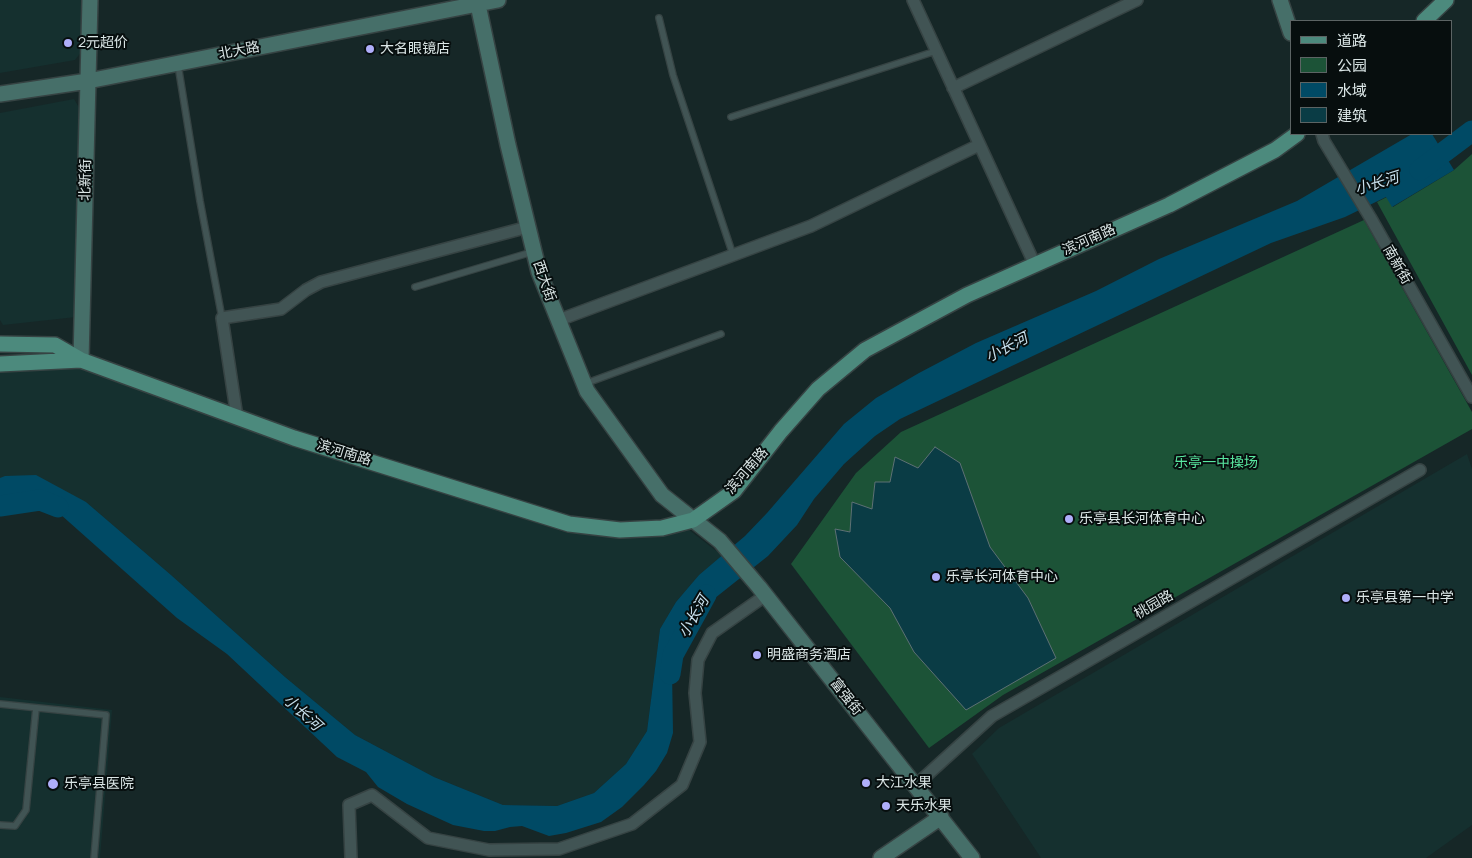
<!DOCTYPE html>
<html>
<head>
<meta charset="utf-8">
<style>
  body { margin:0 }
  #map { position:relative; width:1472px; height:858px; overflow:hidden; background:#162727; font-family:Manrope,"Noto Sans SC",sans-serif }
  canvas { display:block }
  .legend { position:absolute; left:1290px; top:20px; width:162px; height:115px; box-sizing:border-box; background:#070e0e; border:1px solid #5c6464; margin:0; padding:6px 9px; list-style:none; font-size:15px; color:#dbe6e6 }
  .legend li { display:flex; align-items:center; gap:10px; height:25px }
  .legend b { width:25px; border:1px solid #5c6464 }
</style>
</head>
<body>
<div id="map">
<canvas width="1472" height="858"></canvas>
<ul class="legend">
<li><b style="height:6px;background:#4c8a7d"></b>道路</li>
<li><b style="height:14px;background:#1c5337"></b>公园</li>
<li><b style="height:14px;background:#004a65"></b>水域</li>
<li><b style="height:14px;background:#0a3c45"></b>建筑</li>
</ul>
</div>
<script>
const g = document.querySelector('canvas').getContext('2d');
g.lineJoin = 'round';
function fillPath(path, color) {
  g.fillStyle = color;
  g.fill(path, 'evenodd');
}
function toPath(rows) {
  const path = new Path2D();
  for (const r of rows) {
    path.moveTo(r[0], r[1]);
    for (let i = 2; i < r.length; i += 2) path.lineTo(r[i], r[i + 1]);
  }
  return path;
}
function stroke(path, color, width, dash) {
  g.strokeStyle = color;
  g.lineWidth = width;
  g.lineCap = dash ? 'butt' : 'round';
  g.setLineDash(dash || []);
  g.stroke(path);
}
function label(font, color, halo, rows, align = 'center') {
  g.font = font + ' Manrope,"Noto Sans SC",sans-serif';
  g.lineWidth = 4;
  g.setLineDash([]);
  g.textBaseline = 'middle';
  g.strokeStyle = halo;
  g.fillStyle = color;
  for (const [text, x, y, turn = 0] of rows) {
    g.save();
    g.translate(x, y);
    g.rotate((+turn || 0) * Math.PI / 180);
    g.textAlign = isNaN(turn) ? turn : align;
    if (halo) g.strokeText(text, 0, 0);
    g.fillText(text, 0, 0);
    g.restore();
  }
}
fillPath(toPath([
  [0,0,82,0,82,51,75,60,0,73],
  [74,99,81,111,76,317,3,325,0,320,0,113],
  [81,367,292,444,568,533,620,537,663,535,689,530,715,550,724,554,699,575,676,602,660,629,647,731,626,764,594,793,557,806,503,805,434,777,355,735,285,677,171,575,86,502,0,478,0,371],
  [1467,454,1472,469,1472,825,1426,858,1041,858,972,754,999,728],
  [0,697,112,710,100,858,0,858]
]), '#15302f');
fillPath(toPath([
  [1472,154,1472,375,1377,202,1387,197,1393,207,1454,170],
  [1364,220,1472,412,1472,429,1003,695,929,748,791,564,856,473,901,432]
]), '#1c5337');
fillPath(toPath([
  [1412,134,1432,134,1454,170,1392,207,1386,197,1345,217,1271,243,900,419,875,436,844,464,814,499,797,525,768,556,710,602,688,625,678,646,672,670,673,733,667,753,656,771,644,785,622,807,601,822,566,833,549,836,522,826,510,827,495,831,484,831,453,825,407,804,378,787,366,772,337,757,227,654,177,618,60,514,41,503,26,500,7,502,0,506,0,478,5,476,36,475,86,502,171,575,285,677,355,735,434,777,503,805,557,806,594,793,626,764,647,731,660,629,676,602,699,575,745,536,767,513,844,424,876,398,919,373,976,343,1096,291,1159,259,1297,201]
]), '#004a65');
stroke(toPath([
  [1420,170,1472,131],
  [0,506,40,500,58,507],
  [670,674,673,655,706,595]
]), '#004a65', 21);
const building = toPath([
  [935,447,960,463,990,547,1028,598,1056,658,966,710,914,652,890,608,840,557,835,529,850,532,852,502,872,509,875,482,890,482,895,457,918,468,935,447]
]);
fillPath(building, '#0a3c45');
stroke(building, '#5d7074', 1);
const lane = toPath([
  [659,18,673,75,733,255],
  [178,65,200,201,222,318],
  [731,117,936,51],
  [415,287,532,252],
  [584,384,721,334],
  [0,704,106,715,94,858],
  [0,825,15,826,26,810,36,708]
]);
const street = toPath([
  [913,0,1035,265],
  [953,88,1137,0],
  [1322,134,1324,141,1370,217,1472,397],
  [559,320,811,226,979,145],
  [237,417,222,318,281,309,306,290,321,282,528,227],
  [916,785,992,716,1420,470],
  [351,858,349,805,372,795,428,838,489,850,559,849,632,824,682,785,700,742,695,693,698,660,712,633,766,595]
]);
const secondary = toPath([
  [477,0,508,145,539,272,587,391,662,495,720,541,759,587,972,858],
  [1280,0,1291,33],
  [0,94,88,81,498,0],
  [81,360,90,0],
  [881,858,941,817]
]);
const primary = toPath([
  [1424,21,1446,0],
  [0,344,55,345,81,360,294,438,569,524,620,530,662,528,693,520,734,491,781,431,818,389,865,350,967,295,1169,205,1275,150,1297,134],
  [0,364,81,360]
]);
stroke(lane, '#364343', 8);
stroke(street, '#364343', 14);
stroke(secondary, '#364343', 18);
stroke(primary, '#364343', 18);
stroke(lane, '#415454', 5.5);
stroke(street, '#415454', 11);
stroke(secondary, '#466f69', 15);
stroke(primary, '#4c8a7d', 15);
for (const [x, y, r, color] of [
  [68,43,5,"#afaefa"],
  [370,49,5,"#afaefa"],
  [1069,519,5,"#afaefa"],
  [936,577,5,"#afaefa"],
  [1346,598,5,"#afaefa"],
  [757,655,5,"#afaefa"],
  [866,783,5,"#afaefa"],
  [53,784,6,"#afaefa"],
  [886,806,5,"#afaefa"]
]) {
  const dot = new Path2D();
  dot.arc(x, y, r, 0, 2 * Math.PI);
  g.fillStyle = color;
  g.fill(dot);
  stroke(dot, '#070e0e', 2);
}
label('14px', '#dbe6e6', '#070e0e', [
  ["2元超价",78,43],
  ["大名眼镜店",380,49],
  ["乐亭县长河体育中心",1079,519],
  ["乐亭长河体育中心",946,577],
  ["乐亭县第一中学",1356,598],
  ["明盛商务酒店",767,655],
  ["大江水果",876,783],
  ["乐亭县医院",64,784],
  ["天乐水果",896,806]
], 'left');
label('14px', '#dbe6e6', '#070e0e', [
  ["北大路",239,51,-11],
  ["北新街",86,180,-89],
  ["滨河南路",1089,240,-24],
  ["南新街",1397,265,60],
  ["西大街",544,281,71],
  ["滨河南路",344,453,17],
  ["滨河南路",747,471,-49],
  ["桃园路",1154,605,-30],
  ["富强街",846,697,52]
]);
label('14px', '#59e8a1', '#070e0e', [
  ["乐亭一中操场",1216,463]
]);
label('italic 15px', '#c8e1ee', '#070e0e', [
  ["小长河",1377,184,-17],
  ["小长河",1007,348,-27],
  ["小长河",694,617,-60],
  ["小长河",302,713,42]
]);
</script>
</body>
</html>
